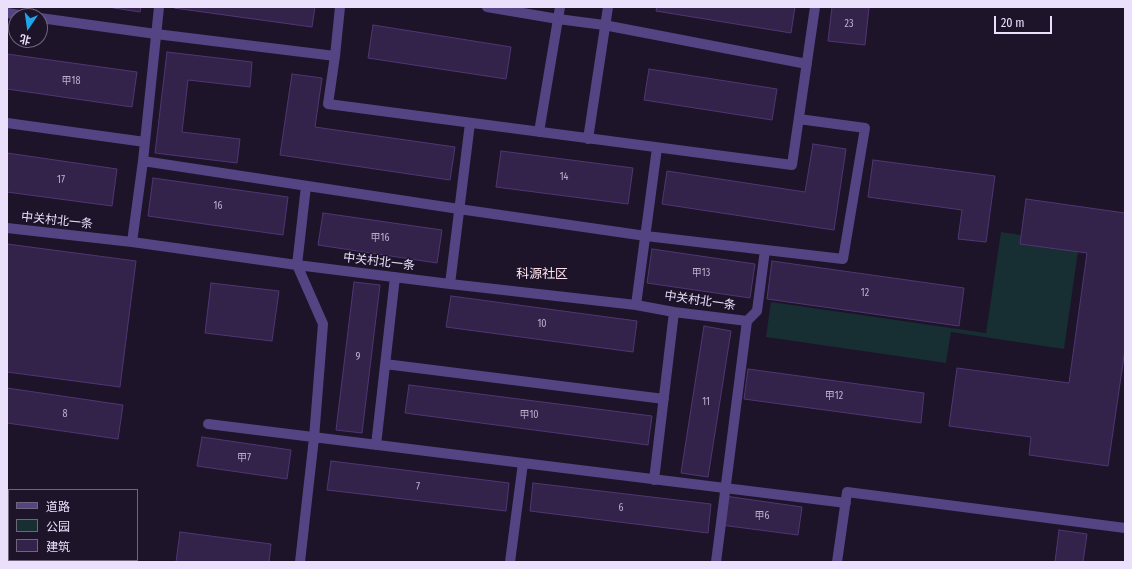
<!DOCTYPE html>
<html>
<head>
<meta charset="utf-8">
<style>
  body { margin:0 }
  #map { position:relative; width:1132px; height:569px; overflow:hidden; background:#1d142a; font-family:"Fira Sans Condensed","Noto Sans SC",sans-serif }
  canvas { display:block }
  .frame { position:absolute; inset:0; border:8px solid #eae0fc; pointer-events:none }
  .legend { position:absolute; left:8px; top:489px; width:130px; height:72px; box-sizing:border-box; background:#1d142a; border:1px solid #6f667e; margin:0; padding:5px 7px; list-style:none; font-size:12px; color:#eae0fc }
  .legend li { display:flex; align-items:center; gap:8px; height:20px }
  .legend b { width:20px; border:1px solid #6f667e }
  .north { position:absolute; left:8px; top:8px; width:40px; height:40px; box-sizing:border-box; background:#1d142a; border:1px solid #6f667e; border-radius:50%; rotate:193deg; font-size:11px; font-weight:700; line-height:16px; text-align:center; color:#eae0fc }
  .north::after { content:''; display:block; margin:auto; width:14px; height:18px; background:#1fa5e9; clip-path:polygon(50% 0,100% 100%,50% 72%,0 100%) }
  .scale { position:absolute; left:994px; top:16px; width:58px; height:18px; box-sizing:border-box; border:2px solid #eae0fc; border-top:0; padding-left:5px; font-size:12px; line-height:14px; white-space:nowrap; color:#eae0fc; -webkit-text-stroke:3px #1d142a; paint-order:stroke }
</style>
</head>
<body>
<div id="map">
<canvas width="1132" height="569"></canvas>
<div class="frame"></div>
<ul class="legend">
<li><b style="height:5px;background:#554484"></b>道路</li>
<li><b style="height:11px;background:#172e33"></b>公园</li>
<li><b style="height:11px;background:#332249"></b>建筑</li>
</ul>
<div class="north">北</div>
<div class="scale">20 m</div>
</div>
<script>
const g = document.querySelector('canvas').getContext('2d');
g.lineJoin = 'round';
function fillPath(path, color) {
  g.fillStyle = color;
  g.fill(path, 'evenodd');
}
function toPath(rows) {
  const path = new Path2D();
  for (const r of rows) {
    path.moveTo(r[0], r[1]);
    for (let i = 2; i < r.length; i += 2) path.lineTo(r[i], r[i + 1]);
  }
  return path;
}
function stroke(path, color, width, dash) {
  g.strokeStyle = color;
  g.lineWidth = width;
  g.lineCap = dash ? 'butt' : 'round';
  g.setLineDash(dash || []);
  g.stroke(path);
}
function label(font, color, halo, rows, align = 'center') {
  g.font = font + ' "Fira Sans Condensed","Noto Sans SC",sans-serif';
  g.lineWidth = 3;
  g.setLineDash([]);
  g.textBaseline = 'middle';
  g.strokeStyle = halo;
  g.fillStyle = color;
  for (const [text, x, y, turn = 0] of rows) {
    g.save();
    g.translate(x, y);
    g.rotate((+turn || 0) * Math.PI / 180);
    g.textAlign = isNaN(turn) ? turn : align;
    if (halo) g.strokeText(text, 0, 0);
    g.fillText(text, 0, 0);
    g.restore();
  }
}
fillPath(toPath([
  [1001,232,1079,244,1064,349,951,332,946,363,766,337,771,302,986,333]
]), '#172e33');
const building = toPath([
  [108,7,141,7,140,12,108,7],
  [174,7,315,7,312,27,174,8,174,7],
  [657,7,795,7,791,33,656,11,657,7],
  [832,7,869,7,865,45,828,41,832,7],
  [373,25,511,47,506,79,368,58,373,25],
  [167,52,252,62,250,87,188,80,182,132,240,139,237,163,155,153,167,52],
  [7,54,137,72,132,107,7,89,7,54],
  [649,69,777,89,772,120,644,100,649,69],
  [292,74,322,78,315,127,455,147,450,180,280,155,292,74],
  [813,144,846,149,834,230,662,204,667,171,805,192,813,144],
  [501,151,633,168,628,204,496,187,501,151],
  [7,153,117,169,112,206,7,192,7,153],
  [873,160,995,176,986,242,958,239,962,210,868,197,873,160],
  [153,178,288,197,283,235,148,216,153,178],
  [1026,199,1125,213,1125,349,1108,466,1029,455,1031,437,949,426,957,368,1069,383,1087,253,1020,244,1026,199],
  [323,213,442,230,437,263,318,245,323,213],
  [7,244,136,261,120,387,7,372,7,244],
  [652,249,755,264,750,298,647,283,652,249],
  [772,261,964,288,959,326,767,299,772,261],
  [354,282,380,285,362,433,336,430,354,282],
  [211,283,279,291,272,341,205,333,211,283],
  [451,296,637,321,633,352,446,327,451,296],
  [704,326,731,331,708,477,681,473,704,326],
  [748,369,924,393,921,423,744,399,748,369],
  [409,385,652,416,648,445,405,413,409,385],
  [7,388,123,405,118,439,7,423,7,388],
  [202,437,291,450,287,479,197,466,202,437],
  [331,461,509,483,506,511,327,490,331,461],
  [533,483,711,504,708,533,530,511,533,483],
  [725,496,802,507,798,535,721,525,725,496],
  [7,520,9,520,9,555,7,555,7,520],
  [1059,530,1087,534,1083,562,1055,562,1059,530],
  [180,532,271,544,269,562,176,562,180,532],
  [43,560,108,560,108,562,56,562,43,560]
]);
fillPath(building, '#332249');
stroke(building, '#503673', 1);
stroke(toPath([
  [340,7,335,56,328,104,792,165,815,7],
  [487,7,558,19,604,25,807,64],
  [7,13,27,16],
  [40,18,156,34,335,56],
  [7,123,145,142],
  [539,132,560,7],
  [588,139,608,7],
  [143,161,459,209,646,236,843,259,865,128,799,119],
  [7,228,132,242,297,265,450,284,636,305,674,312,747,321],
  [132,242,143,161,159,7],
  [450,284,470,123],
  [636,305,657,148],
  [385,364,664,399],
  [208,424,846,503],
  [376,445,395,277],
  [654,480,674,312],
  [300,562,314,438,323,324,297,265,306,186],
  [510,562,523,463],
  [716,562,747,321,757,311,765,250],
  [837,562,847,492,1125,528]
]), '#554484', 10);
label('10px', '#bcb0cf', null, [
  ["23",849,24],
  ["甲18",71,81],
  ["14",564,177],
  ["17",61,180],
  ["16",218,206],
  ["甲16",380,238],
  ["甲13",701,273],
  ["12",865,293],
  ["10",542,324],
  ["9",358,357],
  ["甲12",834,396],
  ["11",706,402],
  ["8",65,414],
  ["甲10",529,415],
  ["甲7",244,458],
  ["7",418,487],
  ["6",621,508],
  ["甲6",762,516]
]);
label('12px', '#eae0fc', '#1d142a', [
  ["中关村北一条",57,221,6],
  ["中关村北一条",379,262,7],
  ["中关村北一条",700,301,8]
]);
label('13px', '#fce1ec', '#1d142a', [
  ["科源社区",542,274]
]);
</script>
</body>
</html>
